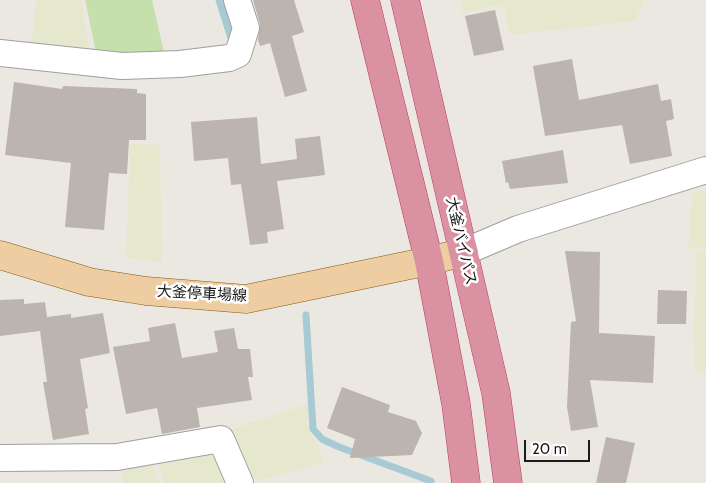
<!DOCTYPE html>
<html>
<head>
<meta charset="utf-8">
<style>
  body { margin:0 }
  #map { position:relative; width:706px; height:483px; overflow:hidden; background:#ebe8e1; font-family:Cabin,sans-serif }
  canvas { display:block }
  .scale { position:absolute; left:524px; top:440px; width:66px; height:22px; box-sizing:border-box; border:2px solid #1b1b1b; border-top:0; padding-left:6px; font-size:15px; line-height:18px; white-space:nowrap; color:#1b1b1b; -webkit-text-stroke:4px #fff; paint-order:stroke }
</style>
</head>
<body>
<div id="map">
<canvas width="706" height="483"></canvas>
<div class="scale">20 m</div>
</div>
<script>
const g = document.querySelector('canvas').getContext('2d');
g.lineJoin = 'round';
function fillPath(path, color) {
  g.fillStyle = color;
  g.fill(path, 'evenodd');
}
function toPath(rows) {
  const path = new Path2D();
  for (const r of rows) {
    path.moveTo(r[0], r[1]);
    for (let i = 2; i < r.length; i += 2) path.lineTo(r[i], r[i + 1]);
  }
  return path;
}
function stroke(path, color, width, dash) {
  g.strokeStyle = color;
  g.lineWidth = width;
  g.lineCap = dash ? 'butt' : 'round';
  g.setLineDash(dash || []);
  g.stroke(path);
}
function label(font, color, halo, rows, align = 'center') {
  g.font = font + ' Cabin,"Noto Sans JP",sans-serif';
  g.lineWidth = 5;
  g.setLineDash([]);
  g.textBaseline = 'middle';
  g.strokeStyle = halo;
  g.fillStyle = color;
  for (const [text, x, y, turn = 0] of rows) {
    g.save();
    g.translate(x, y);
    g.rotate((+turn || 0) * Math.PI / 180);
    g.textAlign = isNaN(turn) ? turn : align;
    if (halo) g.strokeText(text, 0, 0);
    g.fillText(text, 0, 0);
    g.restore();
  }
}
fillPath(toPath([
  [36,0,81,0,90,51,31,44],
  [460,0,643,0,644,2,635,21,510,35,503,4,463,13],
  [130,144,160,145,162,262,126,258],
  [706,189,706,248,688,249,692,194],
  [706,251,706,372,695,373,694,327,697,252],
  [309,404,307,421,309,432,318,444,323,463,259,480,248,476,225,431],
  [207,454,218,461,228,483,165,483,158,463],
  [152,464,159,483,123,483,121,470]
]), '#e6e8ce');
fillPath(toPath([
  [85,0,152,0,164,52,132,54,96,52]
]), '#c6e0ad');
stroke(toPath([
  [219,0,231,38],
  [306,315,313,429,322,439,339,447,431,481]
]), '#a7cad4', 7);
fillPath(toPath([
  [253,0,294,0,304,32,292,36,307,91,285,97,270,43,260,46,258,40,260,24],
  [495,10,504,50,474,56,465,16],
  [572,59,579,100,658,84,661,101,671,99,674,119,666,121,672,156,630,164,622,125,545,136,533,66],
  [14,82,62,89,63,86,137,89,137,93,146,94,146,140,129,140,127,174,109,173,104,230,65,227,71,163,5,155],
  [257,117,261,164,297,159,295,139,320,136,325,175,277,181,284,229,267,232,268,243,250,245,241,184,231,185,228,158,194,161,191,122],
  [563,150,568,183,510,189,508,182,506,183,502,161],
  [565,251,600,252,599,333,655,336,653,383,590,380,598,427,571,431,567,407,571,322,576,321],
  [658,290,687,291,686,324,657,324],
  [24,299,24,304,45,302,47,317,71,314,71,318,103,313,110,353,80,359,88,408,85,409,89,434,53,440,43,382,47,382,40,331,0,336,0,300],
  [175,323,182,358,218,352,214,331,234,328,238,349,250,349,253,377,248,377,252,400,197,408,200,427,162,434,157,408,126,414,113,347,150,341,148,328],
  [342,387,390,405,388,412,416,421,422,433,412,455,350,458,355,439,327,428],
  [606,437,635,443,626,483,596,483]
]), '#bbb4af');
const minor = toPath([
  [0,53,122,66,180,64,229,58,238,54,246,28,237,0],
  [464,252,518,229,706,170],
  [0,458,117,457,221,439,240,483]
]);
const major = toPath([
  [0,255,89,282,146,291,246,299,429,261,464,252]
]);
const highway = toPath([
  [365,0,429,261,456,404,466,483],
  [405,0,496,393,508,483]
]);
stroke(minor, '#9f9f9f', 28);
stroke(major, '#805a12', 29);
stroke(highway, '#bf3868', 29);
stroke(minor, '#fff', 26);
stroke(major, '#efcda2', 28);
stroke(highway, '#da91a0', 28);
label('15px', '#1b1b1b', '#fff', [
  ["大釜バイパス",461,241,77],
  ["大釜停車場線",202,294,3]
]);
</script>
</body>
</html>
